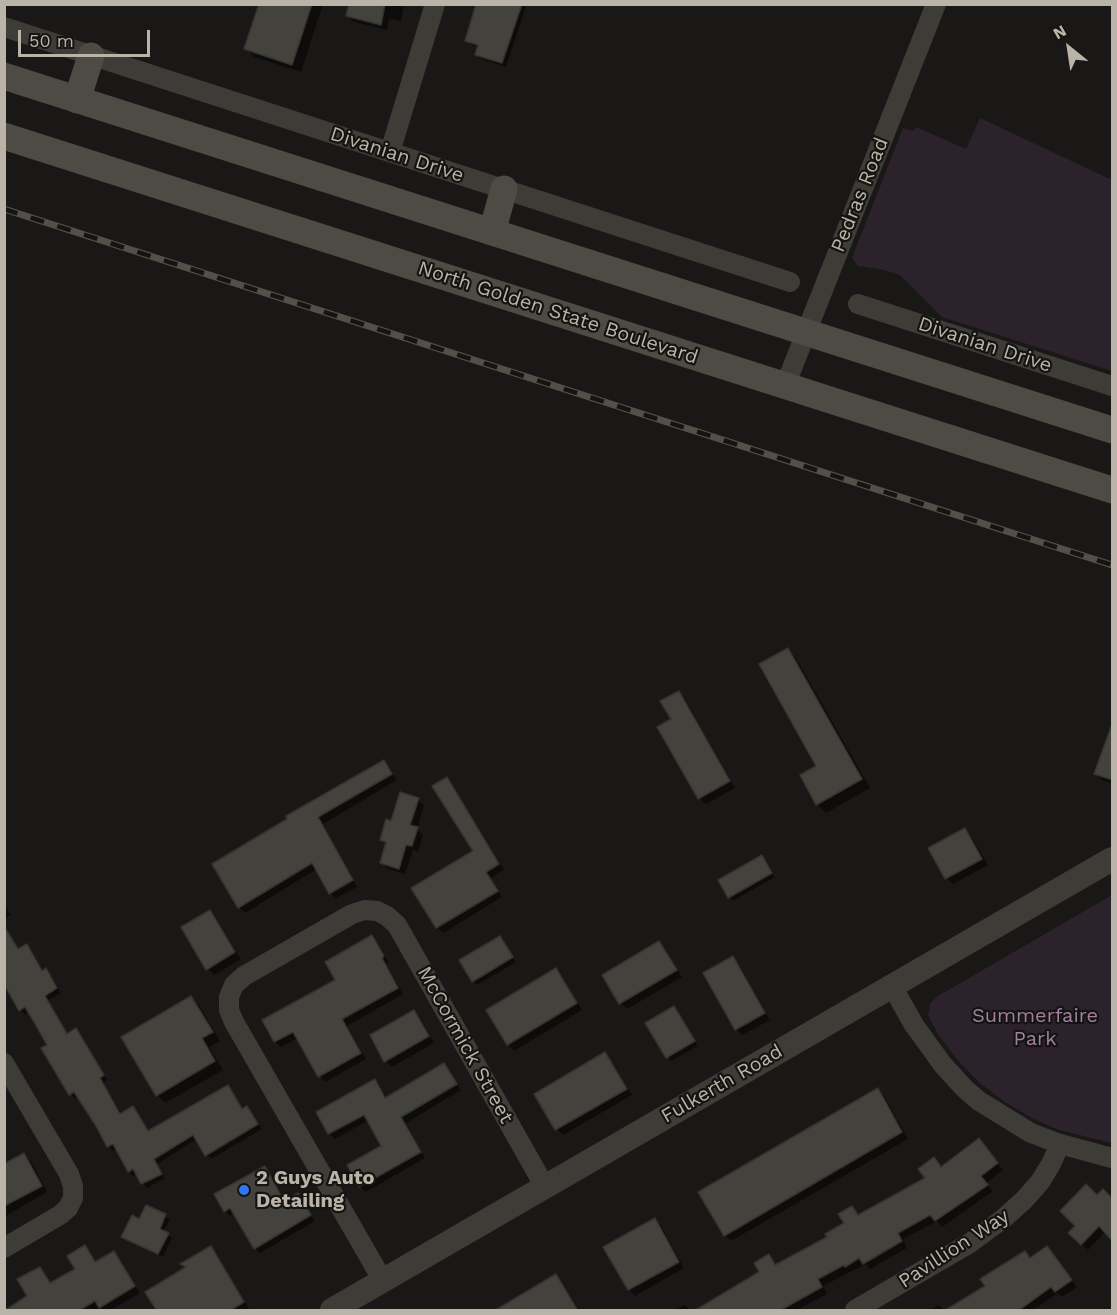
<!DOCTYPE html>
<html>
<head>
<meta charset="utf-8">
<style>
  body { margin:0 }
  #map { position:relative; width:1117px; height:1315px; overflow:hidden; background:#191816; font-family:"Work Sans",sans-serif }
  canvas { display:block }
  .frame { position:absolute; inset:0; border:6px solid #b9b3a8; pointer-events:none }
  .north { position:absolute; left:1039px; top:18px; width:60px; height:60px; -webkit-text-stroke:4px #141411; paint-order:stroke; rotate:330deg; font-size:16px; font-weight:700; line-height:24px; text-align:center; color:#b9b3a8 }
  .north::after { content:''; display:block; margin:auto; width:21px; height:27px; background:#b9b3a8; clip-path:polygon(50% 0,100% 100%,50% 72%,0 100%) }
  .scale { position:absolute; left:18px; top:30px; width:132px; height:27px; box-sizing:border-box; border:3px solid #b9b3a8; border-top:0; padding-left:8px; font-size:18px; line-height:21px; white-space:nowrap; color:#b9b3a8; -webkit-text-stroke:4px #141411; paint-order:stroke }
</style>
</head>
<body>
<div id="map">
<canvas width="1117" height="1315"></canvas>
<div class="frame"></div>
<div class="north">N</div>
<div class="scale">50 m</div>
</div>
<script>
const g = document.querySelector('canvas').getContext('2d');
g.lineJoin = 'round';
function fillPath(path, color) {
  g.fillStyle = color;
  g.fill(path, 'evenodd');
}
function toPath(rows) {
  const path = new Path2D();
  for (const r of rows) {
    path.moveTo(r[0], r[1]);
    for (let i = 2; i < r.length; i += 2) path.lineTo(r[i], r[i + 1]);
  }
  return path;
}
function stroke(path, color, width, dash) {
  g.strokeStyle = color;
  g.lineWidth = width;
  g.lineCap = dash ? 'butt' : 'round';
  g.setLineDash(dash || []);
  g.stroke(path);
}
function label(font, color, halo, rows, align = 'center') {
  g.font = font + ' "Work Sans",sans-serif';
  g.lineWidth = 4.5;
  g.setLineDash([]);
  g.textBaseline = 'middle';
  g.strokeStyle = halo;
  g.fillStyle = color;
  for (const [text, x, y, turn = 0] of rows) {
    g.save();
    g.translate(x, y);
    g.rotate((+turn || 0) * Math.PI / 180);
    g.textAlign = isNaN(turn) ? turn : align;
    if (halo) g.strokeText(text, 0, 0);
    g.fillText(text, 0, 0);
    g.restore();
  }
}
fillPath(toPath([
  [980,118,1112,180,1112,371,942,317,900,275,880,269,858,266,852,258,903,128,913,131,916,127,966,149],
  [1112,895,1112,1143,1059,1130,1032,1118,1005,1102,981,1084,960,1063,939,1036,928,1015,930,1004,938,996]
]), '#2c222b');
fillPath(toPath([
  [261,4,323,4,301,72,254,57,246,48],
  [350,4,404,4,401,21,389,19,387,30,354,22,347,16],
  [477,4,527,4,506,67,481,59,476,55,479,47,471,45,467,41],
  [788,649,796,658,870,788,826,813,817,804,818,766],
  [679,693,685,699,735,788,706,804,699,798,673,720],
  [1112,727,1112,783,1102,780,1095,773],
  [384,762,397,780,323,824,357,887,336,898,330,893,317,869,245,913,239,907,214,865],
  [447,778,452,784,504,870,491,878,502,897,443,933,437,927,475,851],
  [418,800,424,806,417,829,423,835,418,852,413,850,405,874,388,869,381,863,387,845,381,839,392,823],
  [965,830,971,836,988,865,953,884,946,878],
  [762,857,775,877,733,901,729,897],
  [4,904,11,915,4,919],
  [209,912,216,918,241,959,214,975,208,969],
  [4,925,19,950,27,946,43,972,45,970,50,975,61,993,48,1000,68,1035,76,1030,81,1035,107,1080,103,1083,122,1115,133,1108,149,1132,228,1087,243,1110,247,1108,252,1112,262,1129,211,1159,197,1139,157,1164,165,1178,147,1188,137,1174,133,1176,129,1171,117,1149,113,1151,108,1146,79,1097,75,1099,71,1094,43,1049,49,1046,30,1012,25,1015,21,1010,4,982],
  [372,936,377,942,389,963,386,964,403,994,347,1026,366,1059,325,1082,320,1076,298,1038,281,1047,275,1041,337,981],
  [500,938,516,962,477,985,473,981],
  [659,943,665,949,682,977,627,1009,621,1003],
  [733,958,739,965,770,1020,742,1035,736,1029],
  [556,970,563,977,582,1010,514,1051,508,1044],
  [191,997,200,1006,220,1041,209,1047,223,1070,165,1103,157,1095],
  [674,1008,698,1046,671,1061,647,1024],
  [414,1012,420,1018,434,1043,392,1067,386,1061],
  [605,1054,611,1060,632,1095,563,1135,557,1129],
  [444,1065,461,1090,406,1123,425,1158,366,1192,360,1186,383,1146,369,1120,335,1139,329,1133,318,1113,374,1081,387,1098],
  [878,1090,884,1096,908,1139,731,1241,725,1235],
  [979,1140,1003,1170,986,1183,993,1191,942,1227,937,1221,903,1239,907,1248,870,1269,866,1264,823,1286,827,1294,797,1310,697,1310,761,1273,768,1256,777,1266,829,1238,846,1224,852,1207,860,1216,927,1179,934,1159,942,1168],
  [24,1155,31,1161,47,1192,4,1217,4,1163,6,1165],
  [264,1168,270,1173,286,1202,298,1195,315,1221,260,1253,255,1248,235,1214,230,1216,225,1211],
  [1097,1197,1105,1232,1088,1250,1070,1233],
  [147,1207,170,1220,163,1232,172,1238,163,1257,127,1240,123,1236,140,1221],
  [654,1220,661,1226,684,1268,635,1296,629,1289],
  [85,1247,97,1263,114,1253,120,1259,140,1293,111,1310,5,1310,29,1296,40,1268,51,1284,77,1269],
  [211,1248,217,1254,249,1309,246,1310,158,1310,187,1269,183,1265],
  [1047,1248,1077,1287,1062,1297,1058,1293,1033,1310,947,1310,987,1287,1025,1252,1031,1259],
  [555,1276,562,1282,579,1310,495,1310],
  [684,1305,690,1310,675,1310],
  [939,1305,944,1310,930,1310]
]), '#0007');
const building = toPath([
  [259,4,312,4,292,65,244,49,259,4],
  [349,4,385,4,381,25,346,16,349,4],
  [476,4,522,4,502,63,475,55,478,45,465,41,476,4],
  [788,648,862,779,816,805,800,775,816,766,759,664,788,648],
  [679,691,730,781,698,799,657,727,671,719,660,701,679,691],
  [1111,727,1113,727,1113,780,1094,774,1111,727],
  [384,760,392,774,318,817,353,880,329,894,312,863,238,908,212,864,287,819,286,816,384,760],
  [447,777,499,864,486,872,498,891,436,928,411,888,473,851,432,786,447,777],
  [400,792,419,798,410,825,418,827,412,846,406,845,399,869,380,863,386,842,380,840,386,819,391,821,400,792],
  [965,828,982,859,945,879,928,848,965,828],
  [762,855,772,873,728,898,718,880,762,855],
  [210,910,235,952,206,970,181,927,210,910],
  [4,926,18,949,27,944,42,971,46,968,57,988,45,996,67,1034,76,1028,104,1075,100,1078,120,1114,133,1106,148,1131,228,1085,242,1109,247,1106,258,1124,205,1156,193,1135,154,1159,162,1174,141,1184,133,1169,128,1172,113,1144,107,1147,96,1126,74,1092,69,1095,41,1048,47,1045,34,1022,25,1007,19,1011,5,986,4,926],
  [372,935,384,956,382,958,398,988,342,1019,361,1053,318,1077,293,1032,274,1042,262,1020,335,980,325,962,372,935],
  [500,936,513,957,472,982,459,960,500,936],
  [659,941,677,970,619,1004,602,975,659,941],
  [733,956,765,1013,735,1030,703,973,733,956],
  [556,968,577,1003,507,1045,486,1010,556,968],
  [191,996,213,1032,202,1038,215,1061,156,1096,121,1037,191,996],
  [674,1006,695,1041,666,1058,645,1023,674,1006],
  [414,1010,429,1036,384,1062,370,1035,414,1010],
  [605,1052,627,1089,555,1130,534,1094,605,1052],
  [444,1063,457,1084,401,1117,421,1152,359,1187,347,1165,381,1146,364,1115,328,1134,316,1112,375,1079,385,1098,444,1063],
  [878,1088,902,1132,724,1236,698,1192,878,1088],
  [979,1138,998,1163,981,1176,988,1185,935,1221,930,1215,898,1233,902,1241,863,1264,859,1258,845,1267,844,1265,818,1279,822,1287,779,1311,694,1311,759,1272,754,1263,769,1254,775,1265,827,1237,825,1234,844,1223,838,1214,852,1206,858,1215,925,1178,918,1169,934,1157,941,1167,979,1138],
  [24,1153,42,1186,4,1206,4,1164,24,1153],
  [265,1166,284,1201,298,1193,311,1215,254,1249,230,1208,224,1212,214,1194,265,1166],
  [1086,1184,1097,1195,1103,1189,1113,1199,1113,1242,1099,1226,1081,1245,1068,1233,1075,1226,1060,1211,1086,1184],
  [146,1205,166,1214,160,1229,169,1233,158,1254,121,1237,132,1215,139,1219,146,1205],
  [655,1218,679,1262,628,1290,603,1247,655,1218],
  [85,1245,95,1262,114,1251,135,1286,99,1308,95,1301,78,1311,4,1311,27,1296,17,1279,40,1267,50,1283,75,1269,67,1256,85,1245],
  [211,1246,244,1302,229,1311,157,1311,145,1292,186,1267,180,1264,211,1246],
  [1047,1246,1072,1280,1055,1292,1051,1287,1018,1311,944,1311,985,1286,980,1279,1025,1251,1030,1258,1047,1246],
  [556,1274,578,1311,494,1311,556,1274]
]);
fillPath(building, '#43423d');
stroke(building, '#353530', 1.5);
stroke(toPath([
  [4,27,790,282],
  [390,152,435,4],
  [858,304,1112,386],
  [785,386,936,4],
  [892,986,914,1025,943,1065,965,1089,979,1101,1031,1133,1060,1144,1112,1158],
  [4,1063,69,1174,73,1186,73,1198,68,1208,60,1215,4,1248],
  [383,1281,234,1022,229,1010,229,997,234,985,244,976,352,914,365,910,377,911,387,916,397,925,545,1187],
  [855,1310,970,1243,1004,1218,1024,1200,1040,1182,1051,1164,1060,1144]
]), '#3e3c37', 20);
stroke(toPath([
  [332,1310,1112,859]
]), '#3e3c37', 24);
stroke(toPath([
  [4,76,1112,430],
  [77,100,91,56],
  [4,136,1112,490],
  [492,232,504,189]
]), '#4e4b45', 27);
const rail = toPath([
  [4,209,1112,565]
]);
stroke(rail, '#53504a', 7);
stroke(rail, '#141411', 4.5, [14]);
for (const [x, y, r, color] of [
  [244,1190,6,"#3176f6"]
]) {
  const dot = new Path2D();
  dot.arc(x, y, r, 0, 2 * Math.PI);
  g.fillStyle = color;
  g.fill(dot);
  stroke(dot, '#141411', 2);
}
label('20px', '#b9b3a8', '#141411', [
  ["Divanian Drive",397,155,18],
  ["Pedras Road",860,195,-68],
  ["North Golden State Boulevard",558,313,18],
  ["Divanian Drive",985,345,18],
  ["McCormick Street",465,1045,61],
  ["Fulkerth Road",722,1084,-30],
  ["Pavillion Way",954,1249,-33]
]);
label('20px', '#a47fa2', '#141411', [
  ["Summerfaire",1035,1016],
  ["Park",1035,1039]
]);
label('bold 20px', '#b9b3a8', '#141411', [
  ["2 Guys Auto",256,1178],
  ["Detailing",256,1201]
], 'left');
</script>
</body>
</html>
